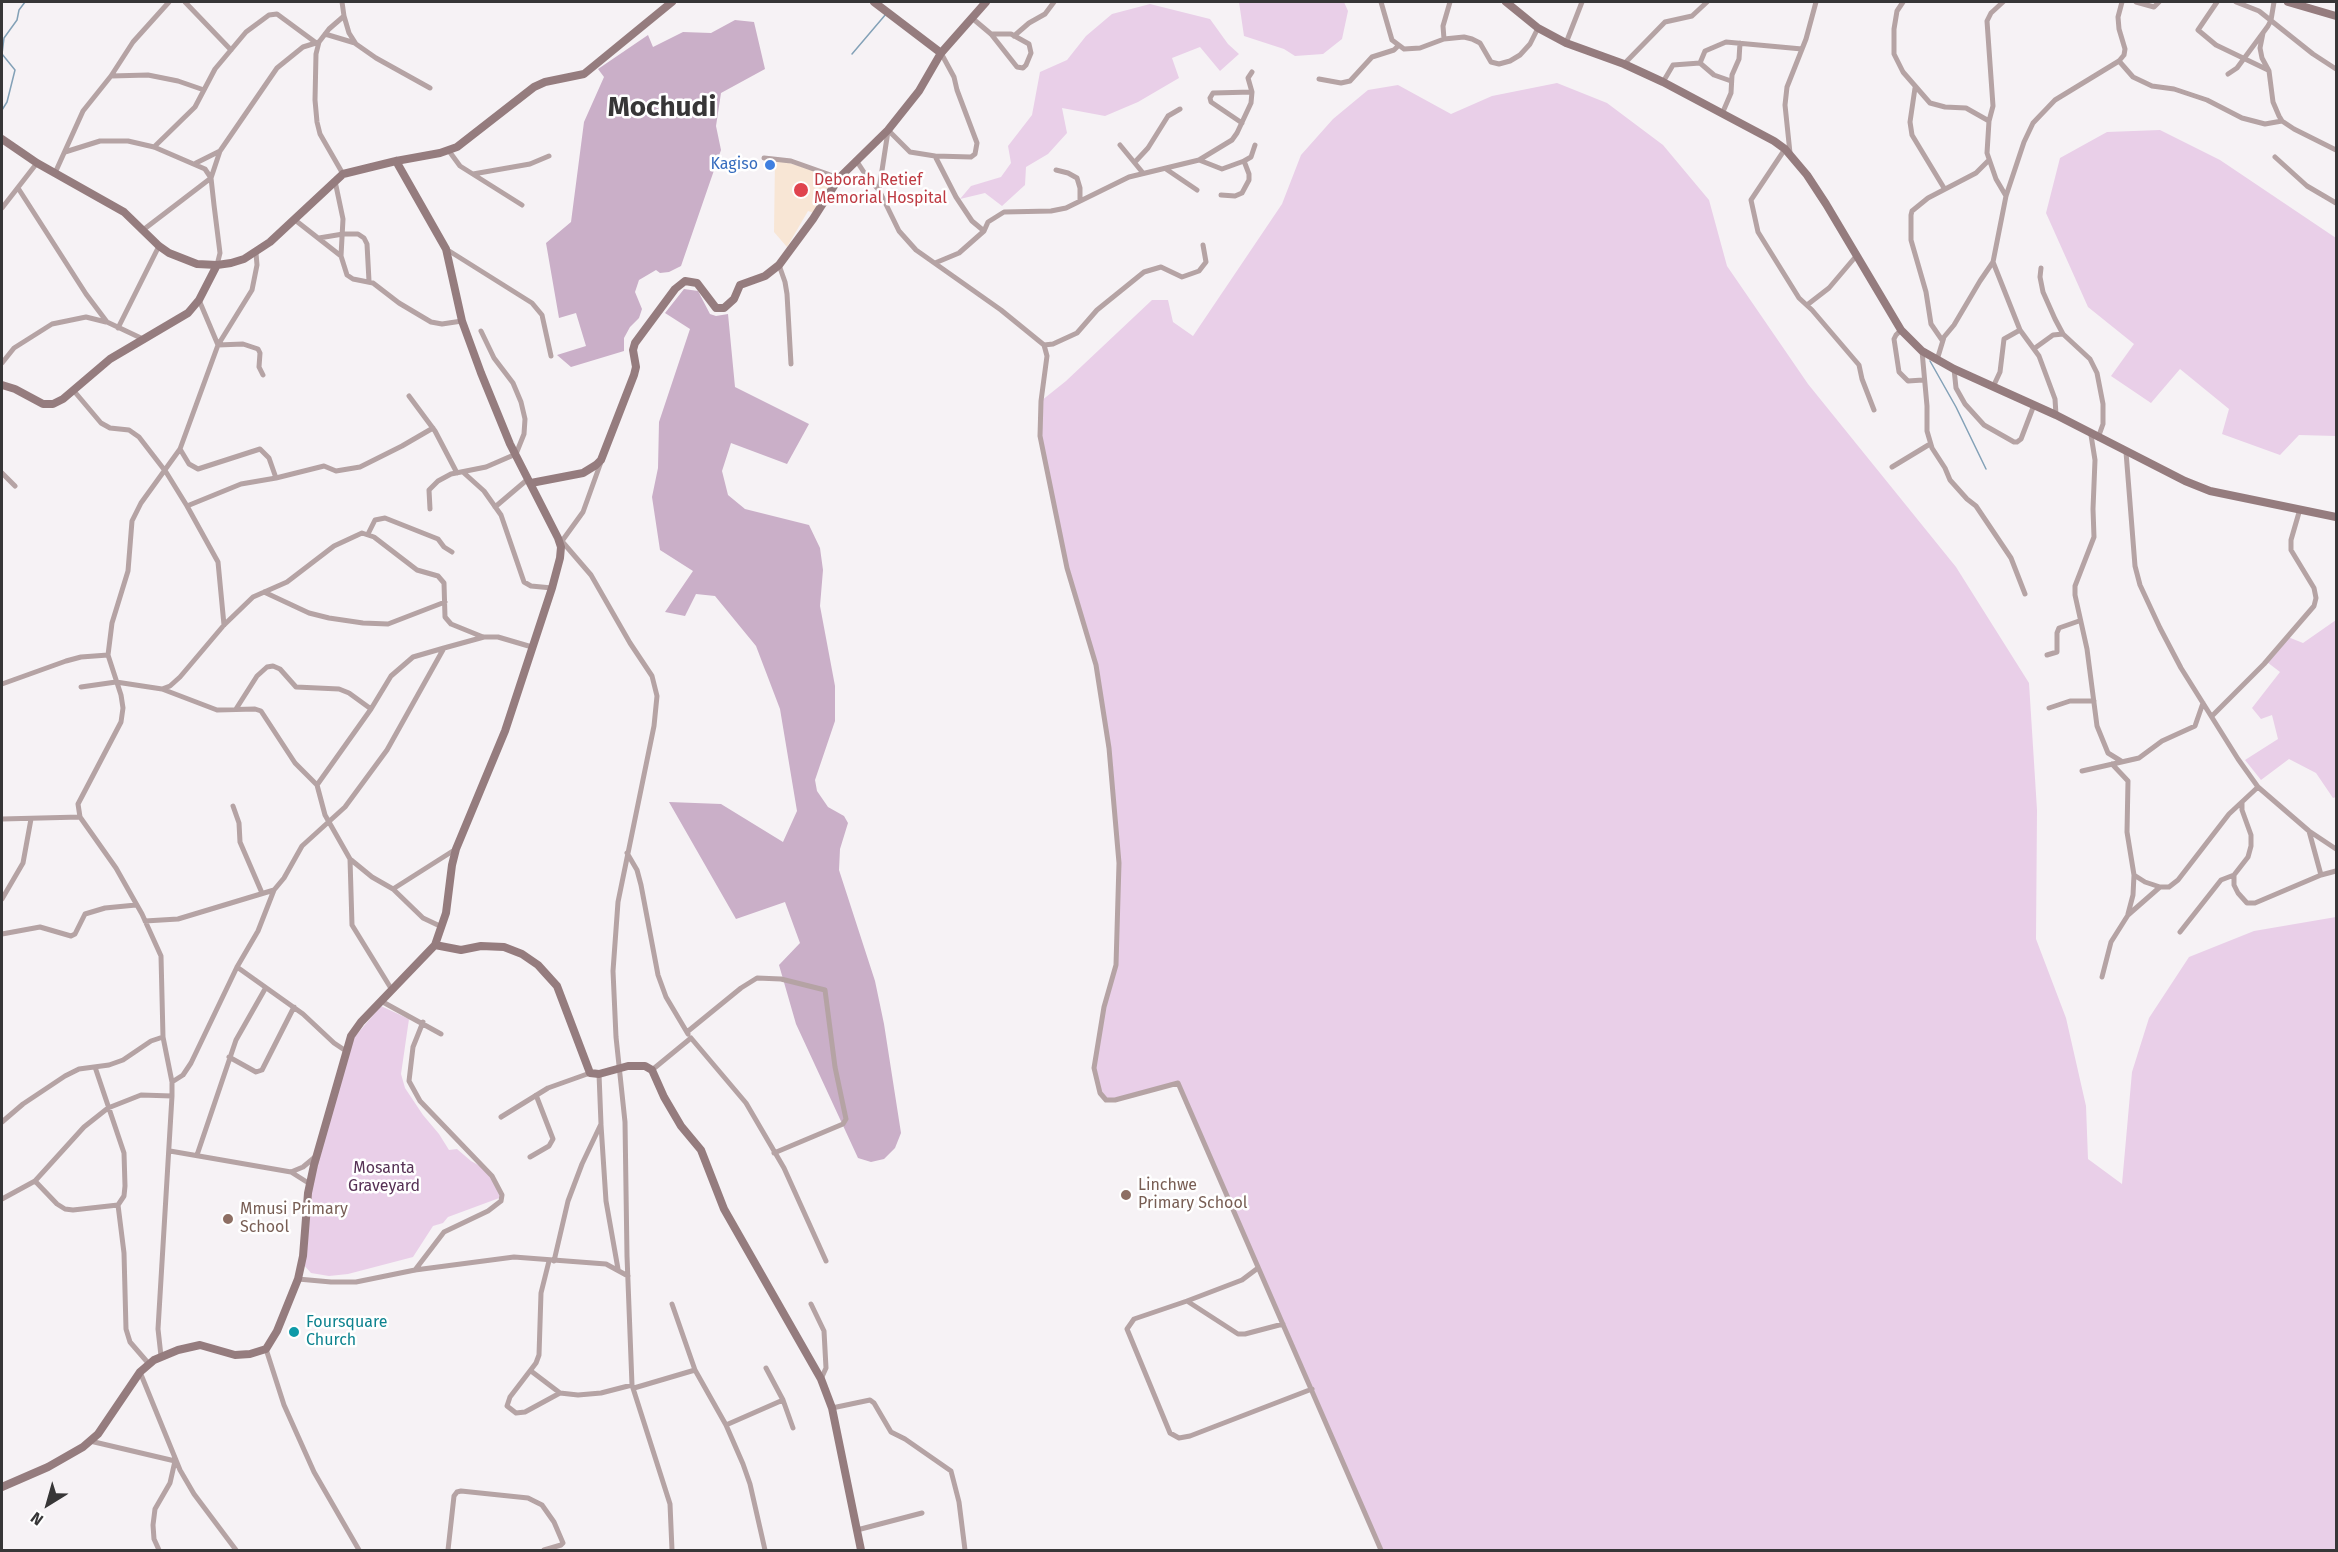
<!DOCTYPE html>
<html>
<head>
<meta charset="utf-8">
<style>
  body { margin:0 }
  #map { position:relative; width:2338px; height:1552px; overflow:hidden; background:#f6f2f5; font-family:"Fira Sans",sans-serif }
  canvas { display:block }
  .frame { position:absolute; inset:0; border:3px solid #373637; pointer-events:none }
  .north { position:absolute; left:18px; top:1474px; width:60px; height:60px; -webkit-text-stroke:4px #fff; paint-order:stroke; rotate:217deg; font-size:16px; font-weight:700; line-height:24px; text-align:center; color:#373637 }
  .north::after { content:''; display:block; margin:auto; width:21px; height:27px; background:#373637; clip-path:polygon(50% 0,100% 100%,50% 72%,0 100%) }
</style>
</head>
<body>
<div id="map">
<canvas width="2338" height="1552"></canvas>
<div class="frame"></div>
<div class="north">N</div>
</div>
<script>
const g = document.querySelector('canvas').getContext('2d');
g.lineJoin = 'round';
function fillPath(path, color) {
  g.fillStyle = color;
  g.fill(path, 'evenodd');
}
function toPath(rows) {
  const path = new Path2D();
  for (const r of rows) {
    path.moveTo(r[0], r[1]);
    for (let i = 2; i < r.length; i += 2) path.lineTo(r[i], r[i + 1]);
  }
  return path;
}
function stroke(path, color, width, dash) {
  g.strokeStyle = color;
  g.lineWidth = width;
  g.lineCap = dash ? 'butt' : 'round';
  g.setLineDash(dash || []);
  g.stroke(path);
}
function label(font, color, halo, rows, align = 'center') {
  g.font = font + ' "Fira Sans",sans-serif';
  g.lineWidth = 5;
  g.setLineDash([]);
  g.textBaseline = 'middle';
  g.strokeStyle = halo;
  g.fillStyle = color;
  for (const [text, x, y, turn = 0] of rows) {
    g.save();
    g.translate(x, y);
    g.rotate((+turn || 0) * Math.PI / 180);
    g.textAlign = isNaN(turn) ? turn : align;
    if (halo) g.strokeText(text, 0, 0);
    g.fillText(text, 0, 0);
    g.restore();
  }
}
fillPath(toPath([
  [775,159,834,176,821,203,814,213,808,211,787,247,774,232]
]), '#f8e6d5');
fillPath(toPath([
  [1239,2,1344,2,1348,11,1342,39,1323,54,1295,56,1284,49,1244,36],
  [1150,4,1210,19,1228,44,1239,54,1220,71,1200,47,1172,58,1179,78,1138,102,1105,116,1062,108,1067,133,1048,154,1026,167,1025,185,1002,206,985,193,960,199,971,186,1001,177,1011,163,1008,146,1032,115,1040,72,1067,60,1086,36,1112,14],
  [1557,83,1607,103,1663,145,1709,200,1727,266,1808,384,1956,567,2029,683,2037,810,2036,939,2066,1018,2086,1106,2088,1159,2122,1184,2132,1072,2149,1018,2189,957,2254,931,2336,917,2336,1550,1381,1550,1178,1083,1106,1100,1100,1093,1094,1068,1097,1044,1114,974,1119,863,1113,794,1096,665,1067,568,1040,436,1041,401,1066,381,1152,300,1168,300,1173,322,1193,336,1282,204,1301,155,1333,119,1368,90,1398,85,1451,114,1492,96],
  [2160,130,2220,160,2336,238,2336,436,2299,435,2280,455,2222,434,2229,409,2180,369,2151,403,2111,376,2134,344,2088,307,2046,213,2060,158,2107,132],
  [2336,620,2336,797,2333,798,2316,773,2289,759,2261,780,2245,760,2278,739,2272,715,2261,719,2252,708,2280,672,2267,662,2288,637,2303,643],
  [381,1006,409,1019,401,1074,405,1088,423,1115,439,1134,449,1150,457,1149,471,1161,485,1169,502,1197,448,1217,443,1223,433,1226,413,1257,348,1274,329,1276,311,1273,302,1263,308,1201,315,1169,352,1040]
]), '#e9cfe8');
fillPath(toPath([
  [735,20,754,22,765,69,721,93,716,126,721,150,681,266,669,272,660,273,656,270,639,280,635,292,642,309,639,318,630,327,624,338,624,351,571,367,557,355,586,346,576,313,559,318,546,243,571,222,584,122,604,77,598,69,648,35,653,47,683,32,711,33],
  [684,289,698,291,710,314,716,316,728,314,735,387,809,424,787,464,731,443,722,471,728,495,745,509,809,525,820,548,823,570,820,606,835,686,835,721,815,780,817,791,828,807,844,816,848,823,840,849,839,870,875,981,884,1024,901,1133,895,1148,884,1159,871,1162,858,1158,796,1024,779,965,800,943,785,902,736,919,669,802,721,804,783,842,797,811,780,709,756,646,715,596,696,594,685,616,665,612,693,571,660,550,652,497,658,468,659,422,690,329,665,313]
]), '#caafc8');
stroke(toPath([
  [852,54,886,14],
  [2,110,7,102,15,70,2,54,4,38,17,20,19,10,25,2],
  [1930,361,1956,407,1986,469]
]), '#83a1b7', 1.5);
stroke(toPath([
  [185,2,231,50],
  [342,2,344,16,329,29,319,42,316,54,315,100,317,122,320,134,343,174],
  [1381,2,1392,40,1404,49,1420,48,1444,39,1443,26,1450,2],
  [1903,2,1897,11,1894,29,1894,54,1903,72,1930,103,1945,107,1966,108,1989,121],
  [2003,2,1991,13,1987,21,1993,106,1989,121,1987,153,1996,179,2006,196],
  [2136,2,2154,7,2159,2],
  [2217,2,2198,30,2216,45,2268,70],
  [2236,2,2259,11,2313,54,2336,69],
  [344,16,349,33,356,44,376,58,430,88],
  [972,18,991,34,1017,67,1023,68,1026,65,1031,53,1029,44,1011,34,991,34],
  [2263,33,2260,48,2262,58,2269,71,2273,102,2279,116,2282,121,2294,129,2336,150],
  [325,34,355,43],
  [1014,36,1029,23,1045,14,1054,2],
  [1444,39,1464,37,1472,39,1480,43,1491,62,1499,64,1510,61,1520,55,1530,44,1538,28],
  [1566,43,1582,2],
  [2119,61,2133,77,2152,86,2174,89,2207,100,2242,118,2265,124,2282,121],
  [1700,63,1705,51,1726,42,1802,49],
  [1700,63,1714,75,1731,81],
  [1624,64,1665,22,1692,16,1707,2],
  [2228,74,2237,68,2268,26,2271,20,2274,2],
  [111,76,148,75,178,81,204,90],
  [1319,79,1341,83,1350,81,1372,57,1394,50,1398,46],
  [1663,82,1673,65,1700,63],
  [1915,88,1910,122,1912,135,1944,188],
  [1722,114,1731,93,1732,75,1739,59,1740,43],
  [1242,123,1211,102,1210,98,1213,93,1252,92],
  [888,130,910,152,935,156,956,197,972,221,984,231],
  [888,131,879,190,899,231,916,250,1001,310,1044,345,1047,356,1041,401,1040,436,1067,568,1096,665,1109,748,1119,863,1116,965,1104,1007,1094,1068,1100,1093,1106,1100,1115,1100,1178,1083,1381,1550],
  [1120,145,1143,173],
  [154,147,195,107,215,69,246,32,269,15,277,14,315,42],
  [1785,149,1751,200,1758,232,1799,298,1812,310,1859,365,1862,379,1874,410],
  [449,151,460,166,522,205],
  [65,152,100,141,128,141,154,147,205,169,211,178,214,205,220,253,217,265],
  [1790,153,1785,105,1787,87,1806,39,1816,2],
  [935,156,971,157,975,154,977,143,957,90,954,77,941,53],
  [2275,157,2307,186,2336,203],
  [764,158,791,161,839,178],
  [856,160,867,177,879,190],
  [1199,160,1232,140,1237,133,1251,103,1252,92,1248,78,1252,72],
  [1244,161,1251,157,1255,145],
  [1135,162,1148,148,1168,116,1180,109],
  [196,163,220,151],
  [1166,169,1197,190],
  [1056,170,1068,173,1077,178,1080,188,1080,201],
  [55,173,83,111,111,76,133,42,169,2],
  [473,174,530,164,549,156],
  [335,181,343,219,341,256,347,275,353,279,373,283,399,303,431,322,442,324,462,321],
  [18,188,86,294,107,322,143,339],
  [2,208,37,163],
  [295,220,341,256],
  [143,230,211,178,220,151,277,68,303,47,319,42],
  [319,238,343,234,358,234,364,238,367,244,369,281],
  [446,249,532,303,542,315,551,356],
  [256,253,257,265,252,290,218,345,243,344,258,349,260,353,259,367,263,375],
  [1993,262,2020,330,2039,356,2055,399,2056,415],
  [935,263,959,253,984,231,988,222,1004,212,1051,211,1066,208,1129,177,1199,160,1222,169,1244,161,1249,174,1249,180,1242,193,1235,196,1221,195],
  [779,265,785,282,787,294,791,364],
  [2041,268,2040,277,2043,292,2055,319,2063,334,2090,359,2097,373,2103,404,2103,424,2098,438],
  [1807,305,1829,288,1857,255],
  [118,328,159,246],
  [1901,330,1896,335,1894,339,1899,372,1908,381,1923,380],
  [1942,340,1931,324,1926,292,1911,240,1911,215,1912,211,1928,198,1976,173,1988,161],
  [1044,345,1053,344,1077,333,1097,310,1144,272,1161,267,1182,277,1199,271,1206,262,1203,245],
  [2035,348,2053,335,2063,334],
  [1922,351,1927,406,1927,431,1932,448,1945,468,1950,480,1967,499,1976,506,2011,558,2025,594],
  [1937,360,1944,337,1954,325,1980,281,1993,262,2006,196,2024,142,2033,123,2055,100,2119,61,2124,55,2125,49,2119,29,2118,17,2122,2],
  [2,363,14,348,52,324,86,317,106,322],
  [1954,369,1956,388,1965,404,1984,425,2014,442,2017,442,2021,439,2034,405],
  [1993,387,2000,372,2004,339,2020,330],
  [74,391,101,423,110,428,129,430,139,437,166,472,187,506,218,562,224,625],
  [409,396,435,431,457,473],
  [2091,435,2095,460,2093,509,2094,537,2075,586,2075,595,2087,649,2097,726,2108,753,2121,761],
  [180,449,189,464,198,469,260,449,269,458,276,478,241,484,187,506],
  [2126,452,2135,566,2140,585,2160,628,2181,668,2238,759,2258,787,2309,831,2336,849],
  [1892,467,1930,444],
  [2,473,15,486],
  [464,473,484,491,501,515,524,582,531,586,552,588],
  [276,478,324,466,336,471,360,467,402,446,433,428],
  [495,507,528,479],
  [430,509,429,490,438,481,451,474,486,467,516,454,524,434,525,419,521,402,513,383,494,358,481,331],
  [368,534,375,520,385,518,438,539,444,547,452,552],
  [560,539,591,575,630,643,652,676,657,696,654,726,618,902,613,971,616,1037,625,1122,627,1256,632,1385,670,1504,672,1550],
  [562,541,583,512,601,462],
  [264,592,309,613,329,618,363,623,388,624,445,602],
  [2047,655,2057,652,2057,633,2059,628,2079,621],
  [2,684,66,661,81,657,108,655],
  [81,687,116,682,162,689,170,686,180,677,224,625,253,597,287,582,334,546,362,533,374,537,417,570,438,576,444,583,445,617,451,624,483,637],
  [162,689,217,710,255,709,261,711,295,763,317,785,325,815,350,859,372,877,393,889,423,918,442,927],
  [2049,708,2070,701,2094,701],
  [236,709,257,676,267,667,273,666,280,669,296,687,339,689,349,693,371,709],
  [2212,716,2264,664,2314,606,2316,598,2314,588,2291,550,2291,540,2300,509],
  [2112,764,2128,781,2127,832,2134,875,2145,882,2160,887],
  [2082,771,2139,758,2162,741,2195,726,2203,703],
  [317,785,371,709,391,676,413,657,444,648],
  [233,806,239,823,240,842,262,893],
  [2,819,80,817],
  [627,853,637,870,641,885,658,975,666,997,688,1034],
  [350,859,352,925,392,990],
  [2234,875,2234,885,2238,893,2247,903,2255,903,2321,875,2309,831],
  [2321,875,2336,871],
  [393,889,456,849],
  [2,899,23,863,31,819],
  [2128,914,2133,895,2134,875],
  [145,921,178,919,274,890,284,878,302,846,345,807,387,750,444,648,484,637,498,637,532,647],
  [2180,932,2221,880,2234,875,2248,857,2251,846,2251,835,2242,810,2242,803],
  [2,934,40,927,71,936,75,934,85,914,105,908,136,905],
  [237,967,303,1014,334,1043,346,1051],
  [2102,977,2111,942,2128,915,2160,887,2169,887,2178,880,2229,814,2258,787],
  [381,1001,441,1034],
  [687,1032,741,988,757,978,781,979,825,990,835,1067,846,1119,843,1124,774,1153],
  [229,1057,256,1072,262,1070,294,1007],
  [95,1067,124,1153,125,1186,124,1196,118,1205],
  [652,1070,691,1038,746,1103,784,1168,826,1261],
  [172,1082,183,1075,191,1063,237,967,258,931,274,890],
  [501,1117,548,1088,590,1073],
  [2,1122,23,1104,65,1076,79,1069,109,1065,123,1060,151,1041,163,1037],
  [601,1125,606,1201,618,1269],
  [170,1151,291,1172,303,1167,315,1157],
  [197,1155,236,1040,265,989],
  [530,1157,549,1146,553,1139,536,1095],
  [291,1172,310,1184],
  [35,1181,57,1204,65,1209,73,1210,118,1205,124,1253,126,1329,130,1342,149,1364],
  [2,1199,35,1181,84,1127,108,1108,141,1095,172,1096],
  [549,1261,541,1293,539,1355,536,1363,510,1397,507,1406,516,1413,525,1412,560,1393],
  [554,1261,568,1201,582,1164,601,1124,599,1074],
  [415,1270,444,1232,488,1211,501,1201,502,1195,492,1176,420,1101,409,1081,413,1047,423,1022],
  [298,1279,331,1282,356,1282,415,1270,514,1257,606,1264,628,1276],
  [1187,1301,1242,1280,1258,1268],
  [672,1304,695,1370,726,1425,743,1464,750,1484,765,1550],
  [811,1304,824,1331,826,1368,821,1379],
  [1283,1324,1245,1334,1238,1334,1187,1301,1134,1319,1127,1329,1170,1433,1179,1438,1190,1436,1312,1389],
  [266,1349,284,1405,314,1472,359,1550],
  [161,1356,158,1329,172,1096,172,1082,163,1037,161,956,142,914,116,868,80,817,78,804,121,722,123,708,121,695,108,655,112,623,128,571,132,521,141,503,180,449,218,345,199,300],
  [766,1368,783,1400,793,1428],
  [531,1371,560,1393,578,1395,601,1393,632,1385],
  [140,1372,180,1470,194,1494,236,1550],
  [634,1388,695,1370],
  [832,1408,870,1400,874,1403,891,1432,905,1439,951,1471,959,1502,965,1550],
  [726,1425,783,1400],
  [90,1441,175,1461,170,1483,155,1509,153,1525,154,1539,159,1550],
  [857,1530,922,1513],
  [448,1550,454,1496,457,1492,461,1491,528,1498,542,1505,554,1522,563,1543,561,1545,544,1550]
]), '#b5a3a4', 5);
stroke(toPath([
  [874,2,941,53],
  [1506,2,1538,28,1566,43,1624,64,1663,82,1774,141,1785,149,1807,175,1826,204,1901,330,1922,351,1954,369,2056,415,2185,481,2210,491,2336,517],
  [2288,2,2336,16],
  [2,139,37,163,124,212,159,246,169,253,197,264,217,265,231,263,244,259,270,242,343,174,396,161,440,153,457,147,534,87,545,82,584,74,672,2],
  [2,385,15,389,43,404,53,404,63,399,110,359,188,313,199,300,217,265],
  [531,483,583,473,596,465,601,460,634,375,636,367,633,350,635,343,675,289,685,281,697,283,716,308,724,308,734,299,740,285,765,276,779,265,813,219,839,178,888,130,919,91,941,53,986,2],
  [435,945,461,950,481,946,504,947,522,954,538,965,557,986,590,1073,599,1074,628,1066,645,1066,652,1070,664,1097,681,1126,701,1150,724,1209,821,1379,832,1408,861,1550],
  [2,1487,48,1467,83,1447,98,1434,140,1372,154,1360,178,1350,200,1345,235,1355,250,1354,266,1349,277,1331,298,1279,303,1256,308,1193,314,1165,351,1036,361,1022,435,945,446,913,452,865,456,849,505,731,552,588,560,558,561,547,558,538,510,444,481,373,462,321,446,249,396,161]
]), '#957c7e', 8);
for (const [x, y, r, color] of [
  [770,165,6,"#3f7fe0"],
  [801,190,8,"#e0444e"],
  [1126,1195,6,"#8d6e63"],
  [228,1219,6,"#8d6e63"],
  [294,1332,6,"#0f9aa8"]
]) {
  const dot = new Path2D();
  dot.arc(x, y, r, 0, 2 * Math.PI);
  g.fillStyle = color;
  g.fill(dot);
  stroke(dot, '#fff', 2);
}
label('16px', '#366cbe', '#fff', [
  ["Kagiso",758,165]
], 'right');
label('16px', '#be3a42', '#fff', [
  ["Deborah Retief",814,181],
  ["Memorial Hospital",814,199]
], 'left');
label('16px', '#563155', '#fff', [
  ["Mosanta",384,1169],
  ["Graveyard",384,1187]
]);
label('16px', '#785e54', '#fff', [
  ["Linchwe",1138,1186],
  ["Primary School",1138,1204],
  ["Mmusi Primary",240,1210],
  ["School",240,1228]
], 'left');
label('16px', '#0d838f', '#fff', [
  ["Foursquare",306,1323],
  ["Church",306,1341]
], 'left');
label('bold 28px', '#373637', '#fff', [
  ["Mochudi",662,108]
]);
</script>
</body>
</html>
